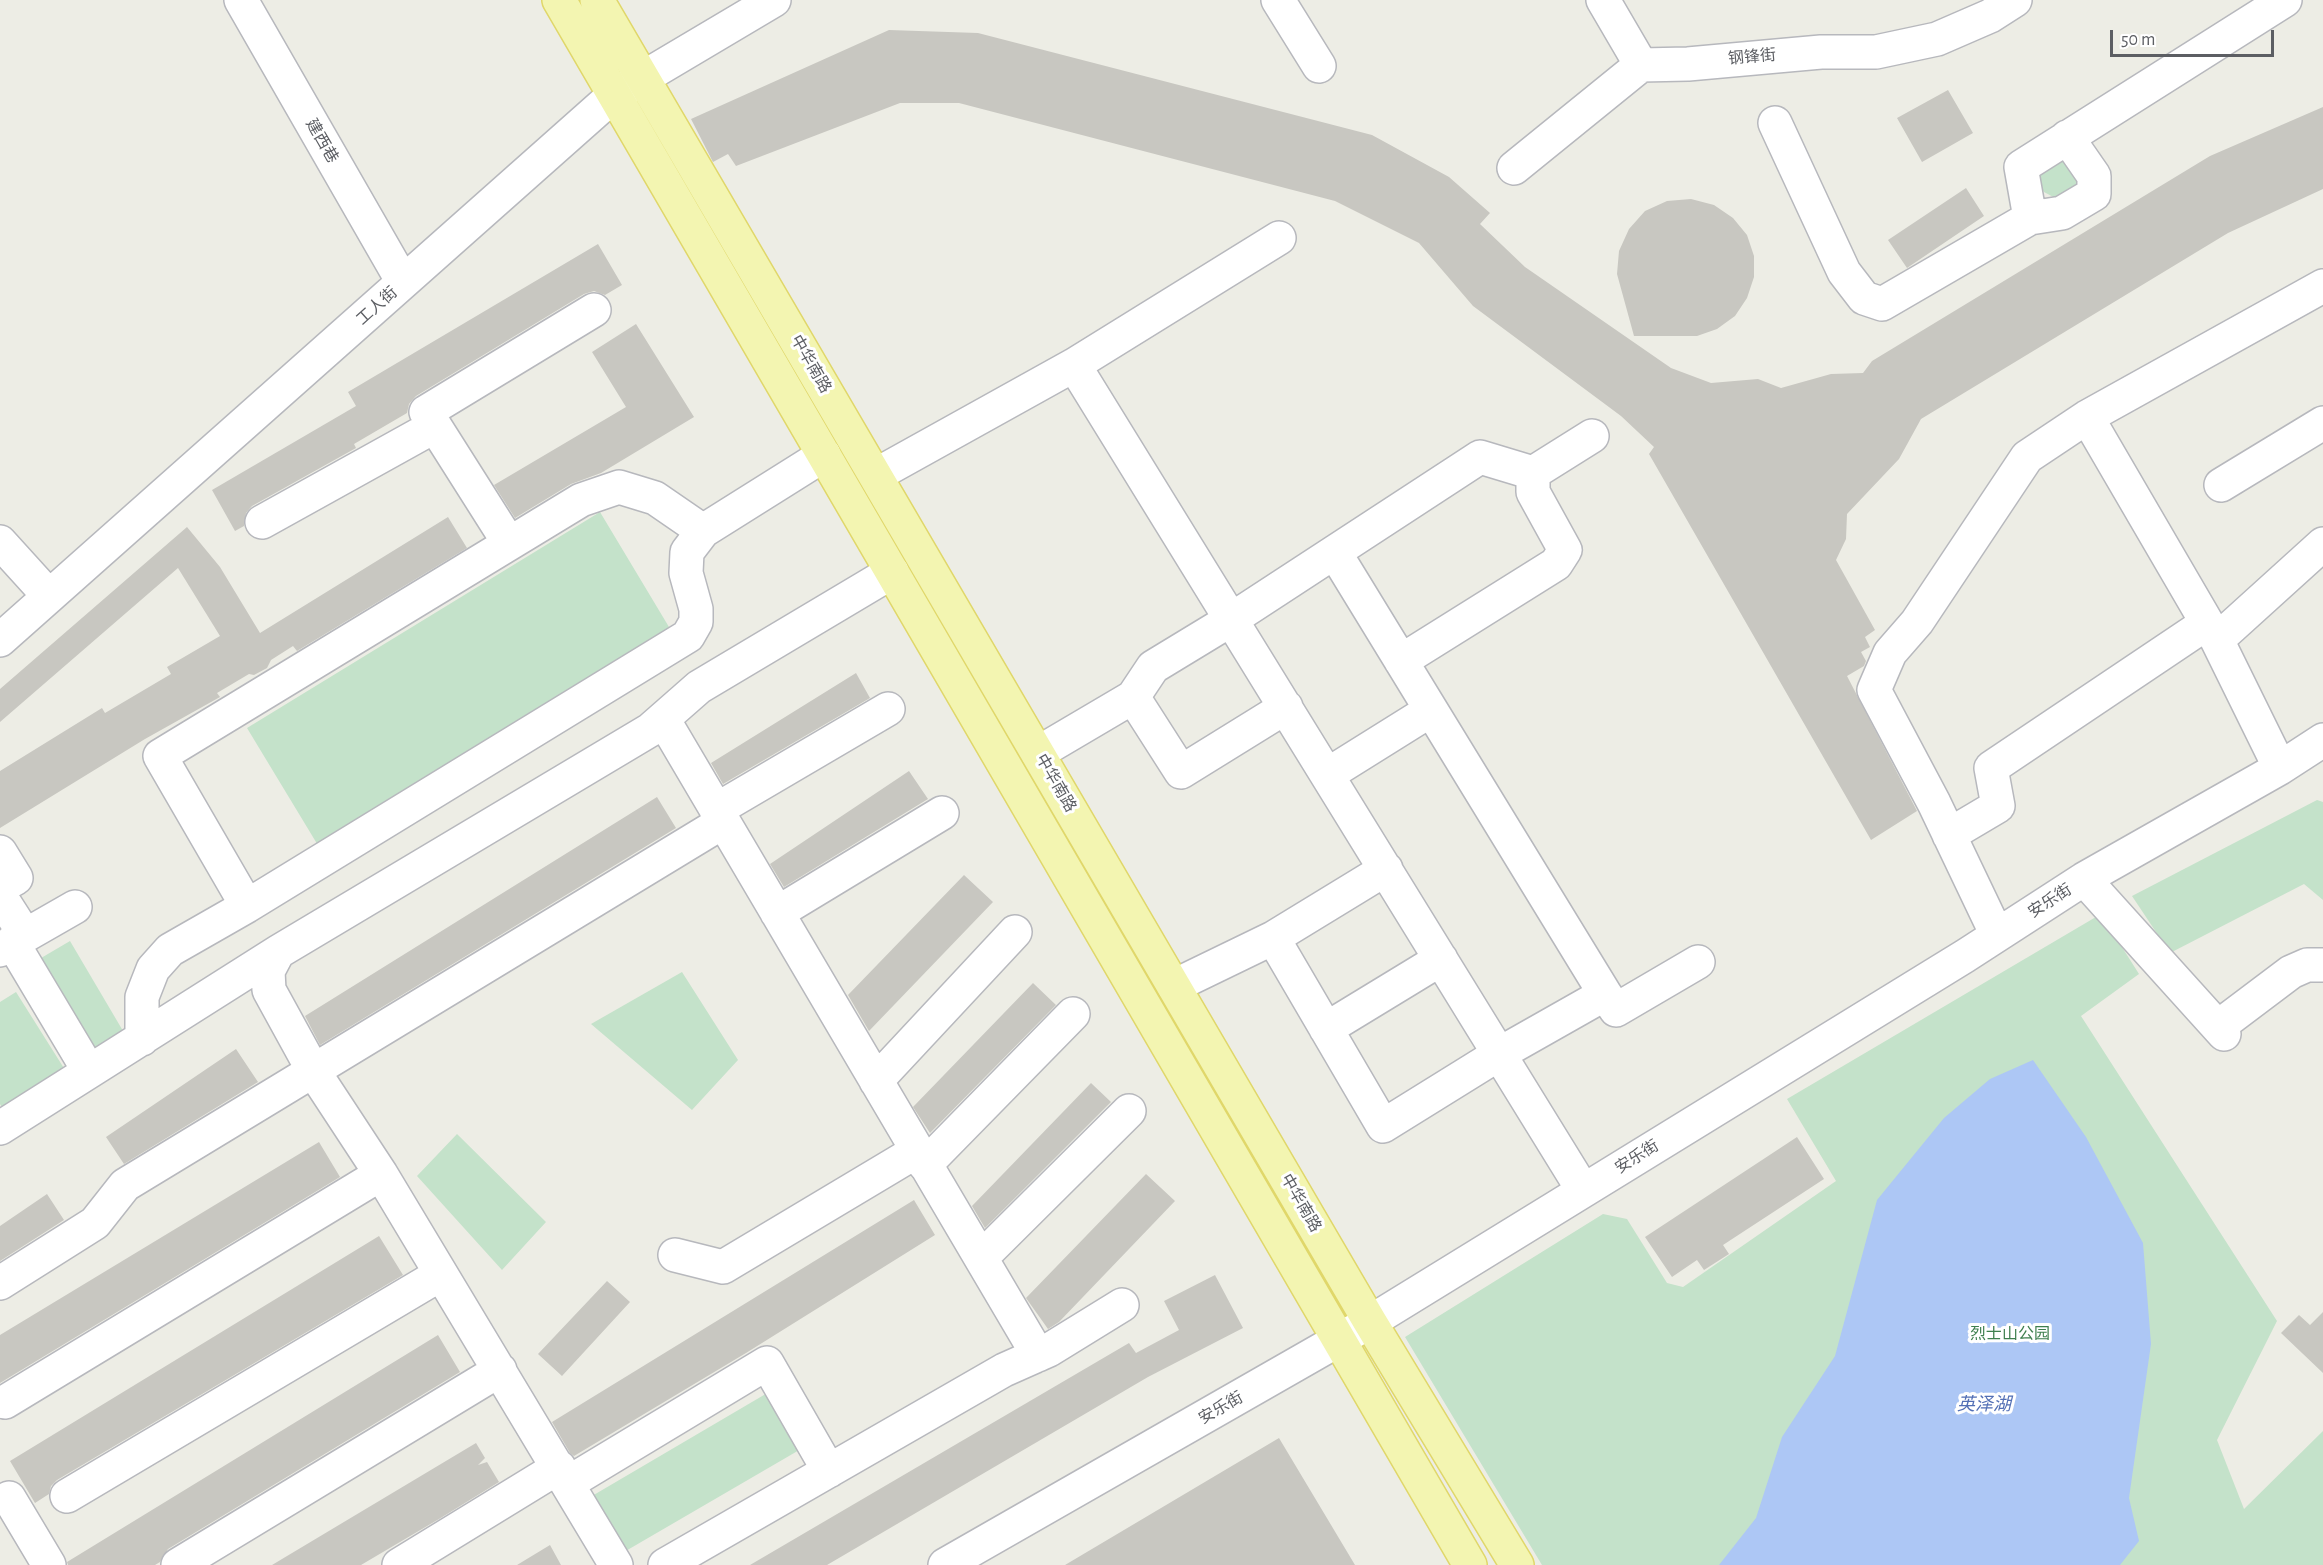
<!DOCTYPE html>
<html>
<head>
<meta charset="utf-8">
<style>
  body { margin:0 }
  #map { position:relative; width:2323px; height:1565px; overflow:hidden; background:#edede5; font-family:"Alegreya Sans",sans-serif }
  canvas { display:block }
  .scale { position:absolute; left:2110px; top:30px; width:164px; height:27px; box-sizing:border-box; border:3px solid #5c5e63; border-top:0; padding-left:8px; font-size:18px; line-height:21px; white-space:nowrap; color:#5c5e63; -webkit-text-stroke:4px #fff; paint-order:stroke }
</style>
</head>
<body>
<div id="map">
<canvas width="2323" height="1565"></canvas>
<div class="scale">50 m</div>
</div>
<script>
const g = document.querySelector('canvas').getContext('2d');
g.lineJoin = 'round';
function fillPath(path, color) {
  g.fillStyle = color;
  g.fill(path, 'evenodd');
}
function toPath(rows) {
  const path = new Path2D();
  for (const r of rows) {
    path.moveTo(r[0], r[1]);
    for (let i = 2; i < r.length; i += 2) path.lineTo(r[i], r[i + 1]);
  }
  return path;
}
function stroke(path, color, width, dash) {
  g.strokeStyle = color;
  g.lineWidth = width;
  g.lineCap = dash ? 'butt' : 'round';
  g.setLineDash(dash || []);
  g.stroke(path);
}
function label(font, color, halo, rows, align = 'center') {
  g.font = font + ' "Alegreya Sans","Noto Sans SC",sans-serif';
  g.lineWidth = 6;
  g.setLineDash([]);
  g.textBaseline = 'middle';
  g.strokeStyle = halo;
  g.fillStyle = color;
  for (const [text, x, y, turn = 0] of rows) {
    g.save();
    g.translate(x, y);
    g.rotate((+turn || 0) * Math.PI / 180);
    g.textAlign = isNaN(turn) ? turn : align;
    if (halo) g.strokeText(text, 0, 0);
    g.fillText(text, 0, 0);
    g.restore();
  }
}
fillPath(toPath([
  [2065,155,2080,184,2057,199,2044,192,2040,186,2038,172],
  [600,512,672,632,319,847,247,728],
  [2317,800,2323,802,2323,900,2304,884,2170,953,2132,896],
  [2101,914,2139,974,2081,1016,2277,1321,2217,1440,2244,1509,2323,1431,2323,1565,1542,1565,1405,1337,1603,1214,1627,1219,1667,1283,1683,1287,1836,1181,1787,1099],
  [70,941,126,1036,92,1056,36,961],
  [682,972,738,1060,692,1110,591,1024],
  [16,992,67,1073,5,1113,0,1104,0,1002],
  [457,1134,546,1222,502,1270,417,1176],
  [769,1392,801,1449,624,1552,592,1496]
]), '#c4e2ca');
fillPath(toPath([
  [2033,1060,2086,1137,2143,1243,2151,1344,2129,1498,2139,1541,2120,1565,1719,1565,1756,1518,1782,1437,1835,1356,1877,1200,1944,1118,1990,1079]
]), '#adc7f5');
fillPath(toPath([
  [889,30,978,33,1372,135,1449,177,1490,213,1480,224,1525,267,1671,368,1711,383,1758,379,1781,388,1831,374,1863,373,1872,361,2210,156,2323,107,2323,189,2228,233,1921,419,1899,459,1847,514,1846,539,1836,560,1875,630,1865,637,1870,647,1861,652,1866,661,1864,666,1847,676,1917,811,1871,840,1649,454,1654,447,1621,416,1473,306,1419,243,1335,201,959,103,900,103,736,166,728,154,713,162,691,119],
  [1948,90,1973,133,1922,162,1897,118],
  [1966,188,1984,216,1907,268,1888,240],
  [1691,199,1714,205,1733,218,1747,235,1754,256,1754,277,1747,298,1735,316,1717,329,1697,336,1634,336,1617,274,1619,251,1629,229,1645,211,1667,201],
  [598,244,622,285,605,295,594,291,584,294,416,396,409,404,407,413,354,444,356,448,252,506,246,513,244,526,235,531,212,490,356,406,348,392],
  [636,324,694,417,601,473,571,484,515,518,494,485,626,407,592,352],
  [448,517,467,548,297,651,293,646,271,660,267,668,254,675,249,674,217,693,220,697,145,739,0,828,0,771,102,708,105,713,171,674,167,667,220,636,178,568,0,722,0,689,187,527,220,567,260,633],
  [856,673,870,698,723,784,711,763],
  [909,771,928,799,784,887,770,864],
  [657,797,676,828,320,1045,305,1016],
  [964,875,993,902,869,1031,848,995],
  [1033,983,1056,1005,930,1133,913,1107],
  [236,1049,258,1082,124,1164,106,1137],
  [1091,1083,1111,1102,985,1228,972,1206],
  [1797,1137,1824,1179,1723,1245,1729,1254,1704,1270,1697,1260,1672,1277,1645,1237],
  [319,1142,340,1177,0,1383,0,1335],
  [1146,1174,1175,1201,1059,1322,1048,1329,1026,1298],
  [47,1194,64,1220,0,1261,0,1226],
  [914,1200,935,1235,746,1353,574,1456,570,1453,552,1422],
  [379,1236,403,1275,57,1480,51,1486,49,1494,35,1503,10,1461],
  [1215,1275,1243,1328,1148,1377,827,1565,750,1565,1129,1343,1136,1353,1179,1330,1164,1301],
  [607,1281,630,1302,562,1376,538,1354],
  [2323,1312,2323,1373,2281,1333,2299,1315,2310,1325],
  [438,1335,460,1372,168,1549,160,1562,155,1565,68,1565,67,1562],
  [1279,1438,1355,1565,1065,1565],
  [476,1443,485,1458,478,1465,487,1462,499,1482,439,1519,361,1565,272,1565],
  [550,1545,561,1565,517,1565]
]), '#c8c7c1');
const minor = toPath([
  [241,0,403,282],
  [1278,0,1319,66],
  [1603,0,1641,65],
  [1775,123,1844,272,1864,298,1882,304,2030,218,2021,167,2285,0],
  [1514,168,1641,65,1688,64,1821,52,1876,52,1937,39,1990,16,2015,0],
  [2030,218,2062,213,2094,194,2094,176,2067,137],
  [1074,365,1583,1190],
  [2087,417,2217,640,2280,768],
  [876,475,1074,365,1279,238],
  [2221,485,2323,423],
  [262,522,435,426],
  [0,542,49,596],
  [509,543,426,412,594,310],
  [1335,553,1605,994],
  [0,640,614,95,774,0],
  [2217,640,2323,544],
  [1401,661,1556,564,1565,550,1533,492,1533,473],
  [1133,697,1181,772,1286,707],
  [663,719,1038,1355],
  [1038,753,1133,697,1153,667,1232,619,1480,457,1533,473,1592,436],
  [1327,775,1431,710],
  [716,810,888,709],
  [1949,835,1998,806,1991,768,2207,623],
  [0,852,16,878,0,887],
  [2084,879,2224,1034],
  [0,896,25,935],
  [247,906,160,756,581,500,619,487,655,498,703,531],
  [777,913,942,813],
  [1997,935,1934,803,1874,690,1890,653,1917,622,2027,457,2087,417,2323,286],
  [1273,938,1386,869],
  [12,942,89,1071],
  [0,950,75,907],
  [1174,986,1273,938,1383,1126,1499,1054,1605,994,1616,1010,1698,962],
  [2218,1027,2291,972,2307,965,2323,965],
  [1326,1029,1441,959],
  [142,1039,142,997,153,969,170,950,247,906,688,636,696,622,696,609,686,573,687,552,703,531,824,455],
  [876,1081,1015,932],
  [0,1128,278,952],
  [925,1165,1073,1014],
  [675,1255,723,1267,917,1151],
  [981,1258,1129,1111],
  [0,1283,95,1223,125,1185,723,822],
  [5,1402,381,1174],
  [568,1483,767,1363,829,1471],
  [67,1496,441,1274],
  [9,1498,49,1565],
  [178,1565,500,1370],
  [399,1565,559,1467],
  [616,1565,381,1174,314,1072,269,990,268,971,278,952,650,730,699,687,892,572],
  [665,1565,1004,1370,1049,1350,1122,1305],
  [945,1565,1370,1322,1965,956,2084,879,2280,768,2323,740]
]);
const major = toPath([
  [559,0,1470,1565],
  [597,0,1370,1322,1517,1565]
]);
stroke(minor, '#b7b8bd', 36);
stroke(major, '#e0d76a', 36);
stroke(minor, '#fff', 33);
stroke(major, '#f3f5b1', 33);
label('16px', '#5c5e63', '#fff', [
  ["钢锋街",1752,57,-5],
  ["建西巷",322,141,60],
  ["工人街",377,306,-42],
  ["中华南路",811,364,60],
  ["中华南路",1056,783,60],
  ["安乐街",2050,901,-33],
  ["安乐街",1637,1157,-32],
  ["中华南路",1301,1203,60],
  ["安乐街",1221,1408,-30]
]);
label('16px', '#3f7f4f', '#fff', [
  ["烈士山公园",2010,1334]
]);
label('italic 18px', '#526fb5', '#fff', [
  ["英泽湖",1984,1405]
]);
</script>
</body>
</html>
